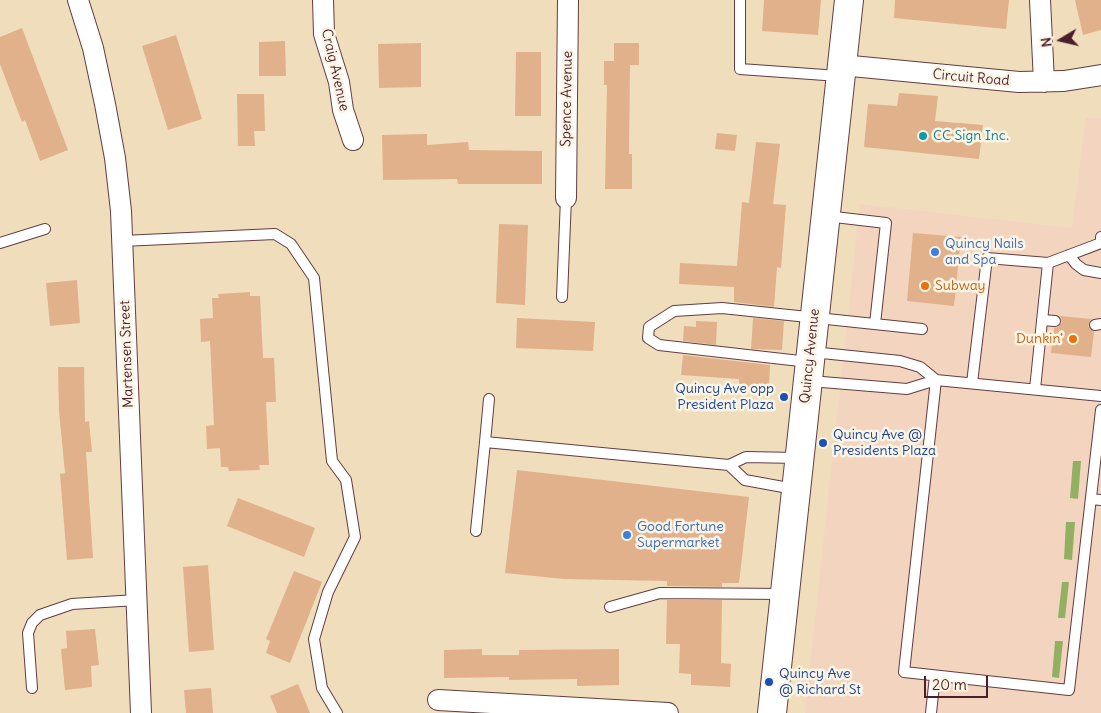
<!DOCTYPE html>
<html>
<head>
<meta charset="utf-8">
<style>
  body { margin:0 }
  #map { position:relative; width:1101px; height:713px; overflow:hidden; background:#f0ddbb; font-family:Delius,sans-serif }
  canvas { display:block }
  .north { position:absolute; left:1036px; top:15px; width:50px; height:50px; -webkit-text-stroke:4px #fcf5e5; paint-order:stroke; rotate:261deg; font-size:14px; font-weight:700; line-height:20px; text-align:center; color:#4a1f2b }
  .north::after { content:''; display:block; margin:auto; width:18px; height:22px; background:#4a1f2b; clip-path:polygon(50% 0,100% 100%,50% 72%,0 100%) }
  .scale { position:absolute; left:924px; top:676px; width:64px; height:22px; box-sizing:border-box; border:2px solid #4a1f2b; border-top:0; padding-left:6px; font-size:15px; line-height:18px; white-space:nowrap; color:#4a1f2b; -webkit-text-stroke:4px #fcf5e5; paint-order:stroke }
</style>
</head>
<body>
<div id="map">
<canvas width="1101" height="713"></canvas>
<div class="north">N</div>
<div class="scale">20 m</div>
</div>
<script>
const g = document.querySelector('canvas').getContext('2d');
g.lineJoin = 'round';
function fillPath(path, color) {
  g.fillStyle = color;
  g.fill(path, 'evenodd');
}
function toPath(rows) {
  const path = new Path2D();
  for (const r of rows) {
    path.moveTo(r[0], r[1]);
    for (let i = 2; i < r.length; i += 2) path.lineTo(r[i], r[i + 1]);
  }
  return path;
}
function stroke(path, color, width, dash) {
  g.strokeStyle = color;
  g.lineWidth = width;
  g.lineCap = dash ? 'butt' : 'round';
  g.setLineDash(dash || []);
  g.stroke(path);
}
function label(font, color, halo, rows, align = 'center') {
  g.font = font + ' Delius,sans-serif';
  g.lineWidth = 5;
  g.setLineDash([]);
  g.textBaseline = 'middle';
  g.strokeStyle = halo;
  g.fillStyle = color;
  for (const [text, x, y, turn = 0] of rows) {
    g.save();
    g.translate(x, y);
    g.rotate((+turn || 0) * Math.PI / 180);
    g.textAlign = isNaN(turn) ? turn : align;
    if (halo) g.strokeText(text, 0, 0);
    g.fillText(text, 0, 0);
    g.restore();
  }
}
fillPath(toPath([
  [1086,118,1101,118,1101,713,805,713,860,204,1072,228]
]), '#f3d4bf');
fillPath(toPath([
  [1073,461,1081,461,1078,499,1070,498],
  [1066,522,1075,522,1072,560,1064,559],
  [1062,582,1069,582,1065,618,1058,618],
  [1055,641,1063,641,1059,678,1052,677]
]), '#92b062');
fillPath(toPath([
  [764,0,821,0,818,35,762,31],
  [895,0,1009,0,1006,29,894,18],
  [1075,0,1101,0,1101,30,1083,35],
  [22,28,68,150,40,161,25,120,22,122,0,64,0,37],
  [176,35,202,119,168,130,142,46],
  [285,41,286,76,259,76,259,42],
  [421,43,421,87,379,88,378,44],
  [614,43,639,43,639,65,630,65,629,154,632,154,632,189,605,189,607,85,604,85,604,61,614,61],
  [516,52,541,52,541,116,515,116],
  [899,93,938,96,935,121,983,125,979,159,864,147,868,104,897,106],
  [237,94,264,94,265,131,254,131,255,146,238,146],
  [717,133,737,135,735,151,715,149],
  [427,134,427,145,468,142,469,150,542,151,542,184,458,184,457,179,383,180,382,135],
  [756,142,780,144,773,204,786,205,781,268,777,267,774,307,734,302,734,287,679,284,680,263,737,266,742,202,749,203],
  [499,224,528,225,525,305,496,303],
  [913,233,961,237,954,306,907,301],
  [77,280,80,323,50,326,46,283],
  [250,292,250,296,260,296,263,358,274,358,276,402,266,402,269,465,259,465,260,470,229,471,228,467,221,467,220,448,207,449,206,426,214,425,210,341,201,342,200,319,213,318,212,298,219,298,218,294],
  [1060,316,1091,319,1088,326,1094,332,1091,357,1051,353,1054,328,1058,327,1062,322],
  [517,318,595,322,593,351,516,348],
  [753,318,784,321,782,350,751,349],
  [696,321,717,322,716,345,683,341,684,326,696,327],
  [683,355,770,365,769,389,739,388,739,379,681,375],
  [58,367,84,367,85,422,89,421,92,452,86,452,93,558,67,560,60,474,65,473,59,411],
  [517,470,749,497,739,583,722,583,722,587,667,586,667,581,564,579,505,573],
  [238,498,315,528,304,557,227,526],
  [208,565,214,650,189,652,183,567],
  [294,571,322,582,290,663,266,653,270,641,266,639],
  [667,600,722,600,721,663,731,664,730,687,691,685,691,674,679,673,680,644,666,644],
  [95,629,99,665,91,666,92,687,65,690,61,649,67,648,66,631],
  [482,649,482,655,519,655,519,650,619,649,619,685,577,686,577,679,509,680,509,677,444,678,444,650],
  [298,684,310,713,277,713,270,696],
  [211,688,213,713,186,713,184,690]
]), '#e1b18b');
const lane = toPath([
  [740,0,740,69,839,76],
  [826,216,886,223,875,324],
  [122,241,275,234,291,244,314,278,332,461,346,480,355,537,328,592,314,639,322,688,337,713],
  [0,243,45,229],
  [1069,255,1076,264,1084,270,1101,273],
  [562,297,566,198],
  [1042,320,1055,321],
  [1095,325,1101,324],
  [812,352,900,361,920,367,936,380],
  [809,362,659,345,648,338,649,327,674,311,722,308,922,329],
  [936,380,904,672,1069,690,1101,410],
  [810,381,907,389,936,380,1101,396],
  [972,383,987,258,1048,263,1101,243,1101,237],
  [1035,389,1048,263],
  [485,442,489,399],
  [729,465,745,480,794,489],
  [1091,499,1101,500],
  [476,531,485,442,729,465,746,457,798,458],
  [610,607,660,593,784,594],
  [32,688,28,633,32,623,40,615,72,604,137,600],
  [931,713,935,676]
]);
const street = toPath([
  [78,0,93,48,105,104,115,158,121,211,141,713],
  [323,0,324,34,339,82,343,110,353,140],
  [1040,0,1044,82],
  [841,65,1019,82,1064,81,1101,75],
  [566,198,568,0],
  [438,700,668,713]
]);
const primary = toPath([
  [772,713,849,0]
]);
stroke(lane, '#633c41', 12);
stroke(street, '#633c41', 22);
stroke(primary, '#633c41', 30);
stroke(lane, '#fff', 10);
stroke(street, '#fff', 20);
stroke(primary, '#fff', 28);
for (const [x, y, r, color] of [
  [923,136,5,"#0f9aa8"],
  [935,252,5,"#3f7fe0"],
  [925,286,5,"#e8710a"],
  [1073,339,5,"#e8710a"],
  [784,397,5,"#1a4fb4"],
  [823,443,5,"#1a4fb4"],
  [627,535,5,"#3f7fe0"],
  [769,682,5,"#1a4fb4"]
]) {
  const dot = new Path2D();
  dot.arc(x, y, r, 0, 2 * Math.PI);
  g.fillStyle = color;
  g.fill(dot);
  stroke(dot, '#fcf5e5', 2);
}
label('14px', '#4a1f2b', '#fcf5e5', [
  ["Craig Avenue",335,70,77],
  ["Circuit Road",971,78,5],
  ["Spence Avenue",567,99,-89],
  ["Martensen Street",127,354,-92],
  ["Quincy Avenue",810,356,-84]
]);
label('14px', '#0d838f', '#fcf5e5', [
  ["CC Sign Inc.",933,136]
], 'left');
label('14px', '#366cbe', '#fcf5e5', [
  ["Quincy Nails",945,244],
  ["and Spa",945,260],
  ["Good Fortune",637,527],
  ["Supermarket",637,543]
], 'left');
label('14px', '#c56008', '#fcf5e5', [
  ["Subway",935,286],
  ["Dunkin'",1063,339,"right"]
], 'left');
label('14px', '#164399', '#fcf5e5', [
  ["Quincy Ave opp",774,389,"right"],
  ["President Plaza",774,405,"right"],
  ["Quincy Ave @",833,435],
  ["Presidents Plaza",833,451],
  ["Quincy Ave",779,674],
  ["@ Richard St",779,690]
], 'left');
</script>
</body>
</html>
